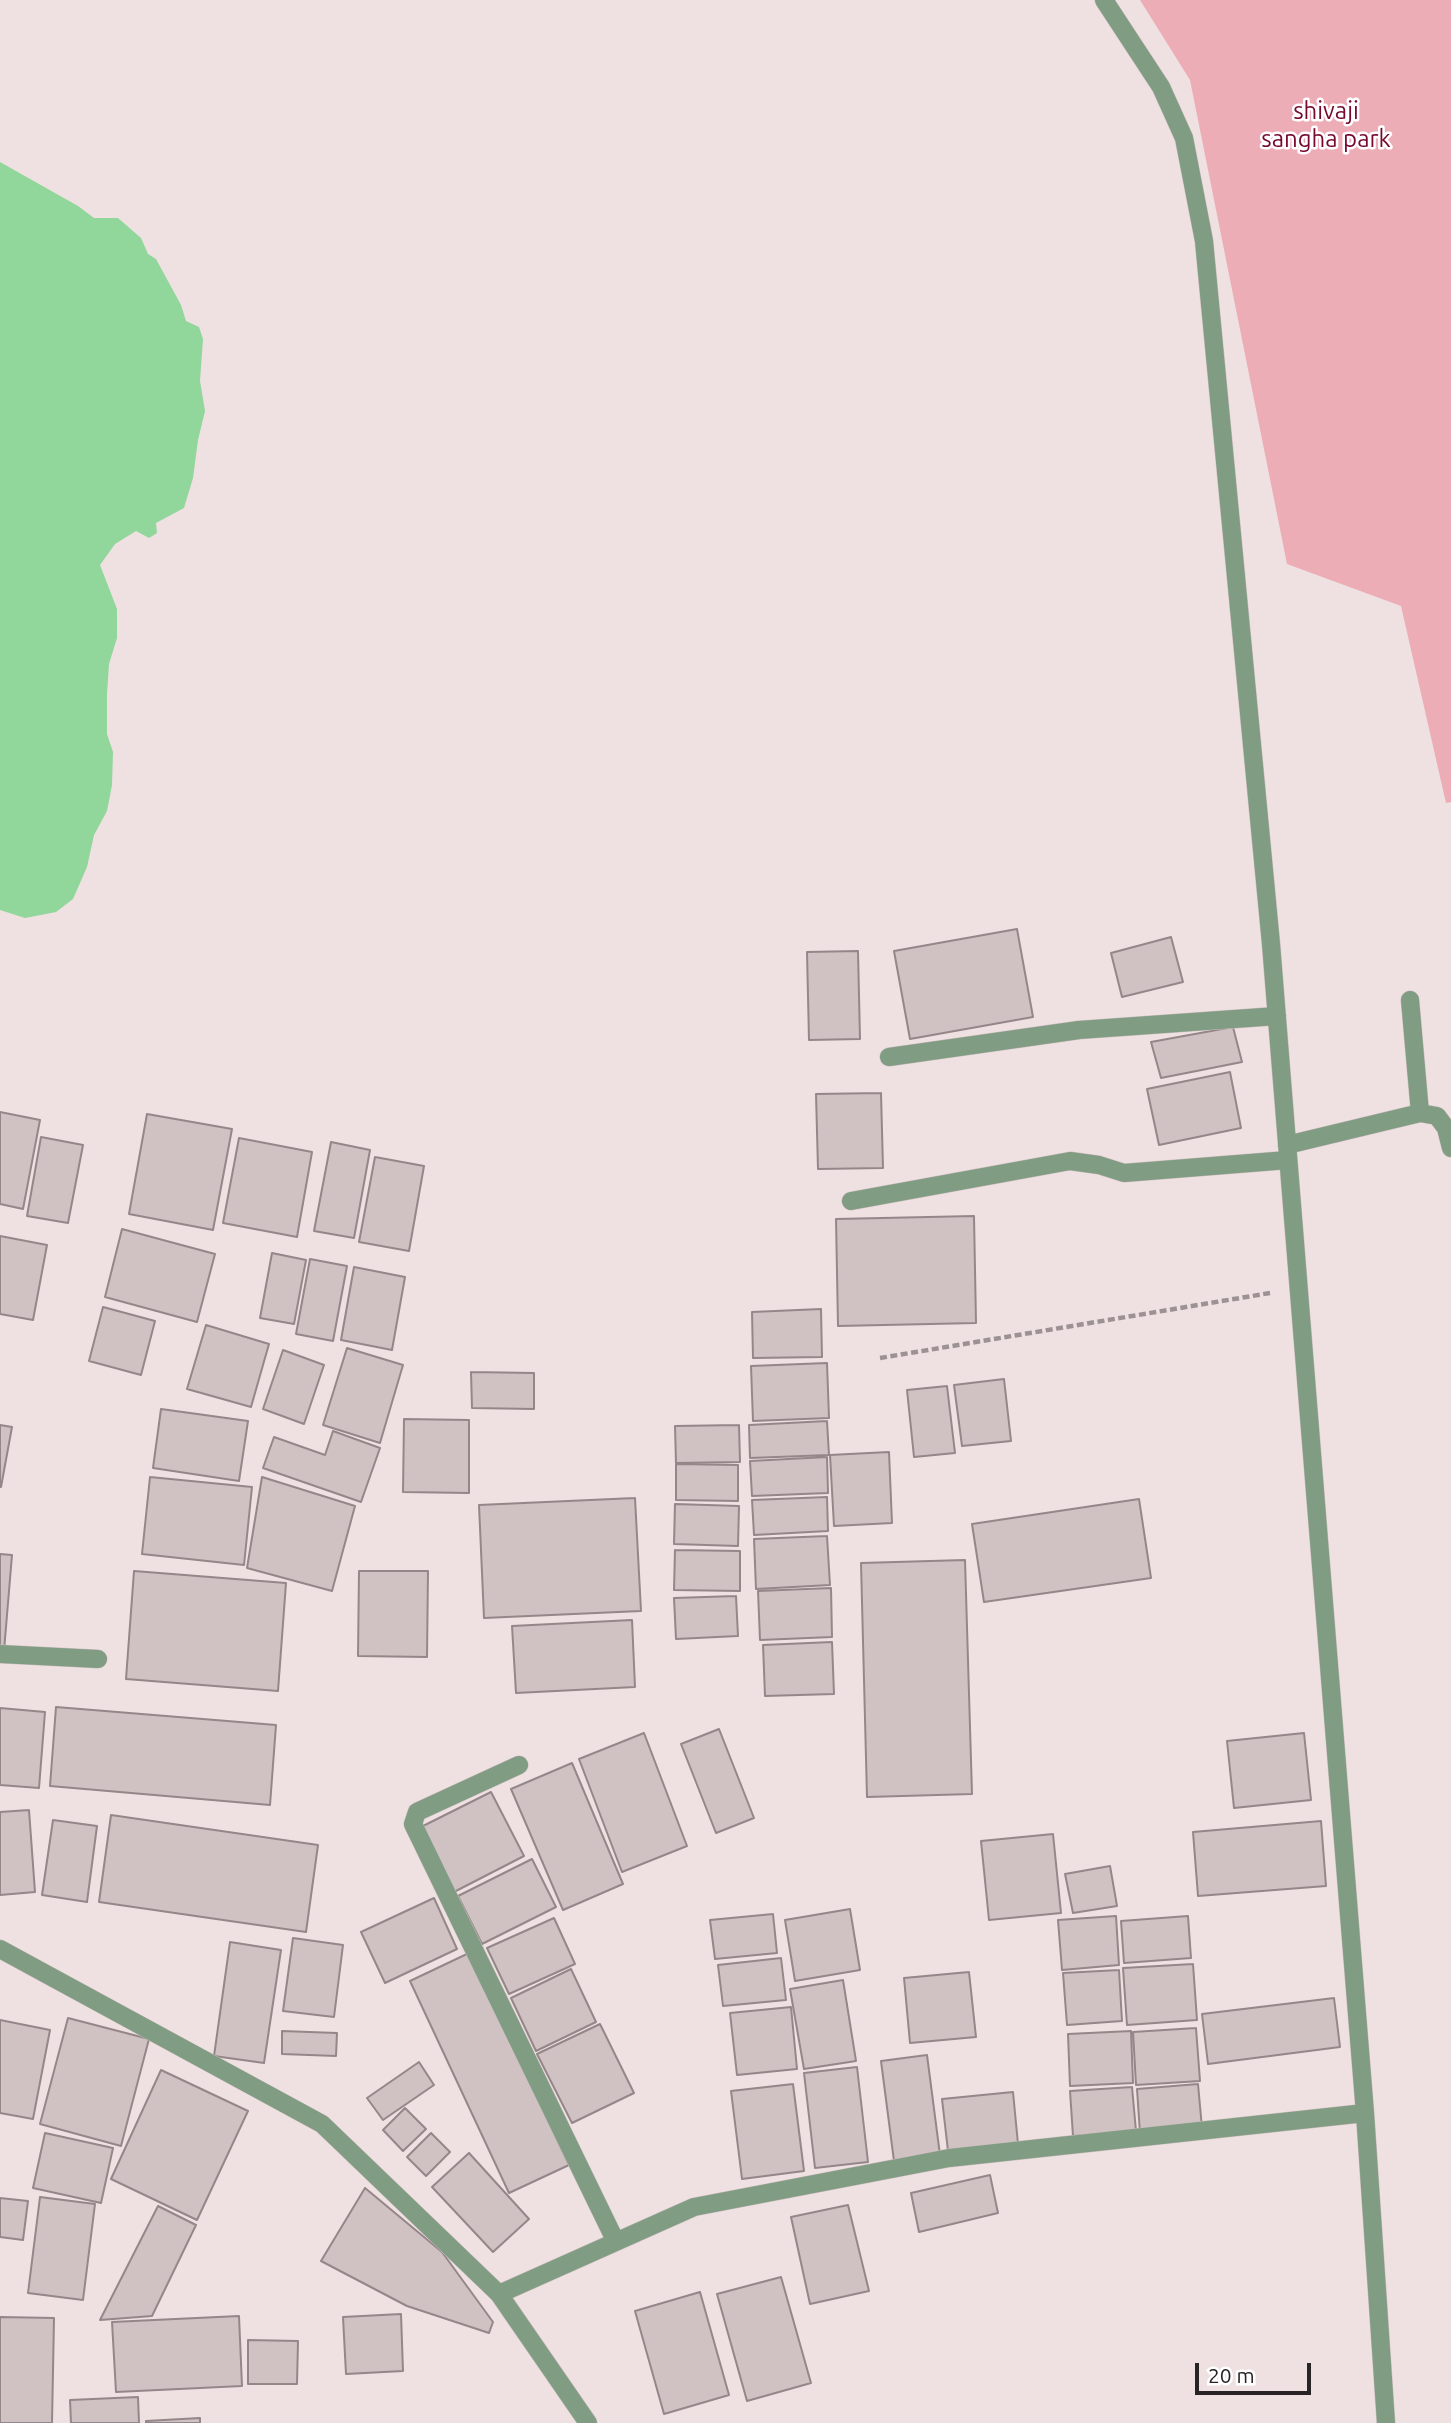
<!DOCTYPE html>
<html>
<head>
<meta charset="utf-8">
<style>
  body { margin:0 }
  #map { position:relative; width:1451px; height:2423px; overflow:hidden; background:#efe0e1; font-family:Ubuntu,sans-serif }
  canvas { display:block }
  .scale { position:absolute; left:1195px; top:2363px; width:116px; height:32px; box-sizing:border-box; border:4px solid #282324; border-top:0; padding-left:9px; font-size:21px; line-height:24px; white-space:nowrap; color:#282324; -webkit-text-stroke:5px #fff; paint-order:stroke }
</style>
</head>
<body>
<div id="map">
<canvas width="1451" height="2423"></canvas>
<div class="scale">20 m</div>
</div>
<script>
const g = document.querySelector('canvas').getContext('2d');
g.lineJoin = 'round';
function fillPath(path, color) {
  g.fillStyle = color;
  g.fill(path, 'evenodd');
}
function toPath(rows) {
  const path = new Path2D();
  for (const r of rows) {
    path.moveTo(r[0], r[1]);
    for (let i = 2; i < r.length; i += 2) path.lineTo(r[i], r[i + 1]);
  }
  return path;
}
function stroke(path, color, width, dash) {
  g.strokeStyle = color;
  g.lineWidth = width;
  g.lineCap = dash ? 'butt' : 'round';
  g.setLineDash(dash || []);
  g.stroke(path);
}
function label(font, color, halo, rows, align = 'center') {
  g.font = font + ' Ubuntu,sans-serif';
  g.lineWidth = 5;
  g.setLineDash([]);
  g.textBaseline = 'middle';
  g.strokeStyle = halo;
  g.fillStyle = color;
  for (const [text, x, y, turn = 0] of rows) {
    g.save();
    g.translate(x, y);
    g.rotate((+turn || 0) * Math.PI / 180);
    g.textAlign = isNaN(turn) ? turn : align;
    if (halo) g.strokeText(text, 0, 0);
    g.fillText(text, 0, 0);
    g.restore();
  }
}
fillPath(toPath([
  [1140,0,1451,0,1451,802,1446,803,1401,606,1287,564,1190,80]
]), '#ecadb6');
fillPath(toPath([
  [0,162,78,206,94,218,118,218,141,238,148,254,156,259,181,305,186,321,199,327,203,339,200,381,205,411,198,440,193,478,184,508,156,523,157,533,149,538,136,531,115,544,100,565,117,609,117,638,109,664,107,694,107,734,113,752,112,785,107,811,94,835,87,867,73,899,56,912,25,918,0,910]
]), '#91d69a');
const building = toPath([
  [1017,929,1033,1017,910,1039,894,951,1017,929],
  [1171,937,1183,982,1122,997,1111,953,1171,937],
  [858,951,860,1039,809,1040,807,952,858,951],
  [1233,1027,1242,1062,1161,1078,1151,1042,1233,1027],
  [1230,1072,1241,1128,1159,1145,1147,1089,1230,1072],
  [881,1093,883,1168,818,1169,816,1094,881,1093],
  [0,1112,40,1120,23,1209,0,1204,0,1112],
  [147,1114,232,1129,213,1230,129,1214,147,1114],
  [41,1137,83,1145,68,1223,27,1216,41,1137],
  [239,1138,312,1152,297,1237,223,1223,239,1138],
  [331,1142,370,1150,354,1238,314,1231,331,1142],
  [375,1157,424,1166,409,1251,359,1242,375,1157],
  [974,1216,976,1323,838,1326,836,1219,974,1216],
  [122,1229,215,1254,197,1322,105,1297,122,1229],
  [0,1236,47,1245,33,1320,0,1314,0,1236],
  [272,1253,306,1260,294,1324,260,1318,272,1253],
  [310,1259,347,1266,333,1341,296,1334,310,1259],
  [354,1267,405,1277,392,1350,341,1340,354,1267],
  [103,1307,155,1321,141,1375,89,1361,103,1307],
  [821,1309,822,1357,753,1358,752,1312,821,1309],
  [206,1325,269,1344,251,1407,187,1389,206,1325],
  [347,1348,403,1365,380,1443,323,1425,347,1348],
  [283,1350,324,1365,304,1424,263,1409,283,1350],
  [827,1363,829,1418,753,1421,751,1366,827,1363],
  [471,1372,534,1373,534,1409,472,1408,471,1372],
  [1004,1379,1011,1441,962,1446,954,1385,1004,1379],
  [947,1386,955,1453,914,1457,907,1390,947,1386],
  [161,1409,248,1421,239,1481,153,1468,161,1409],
  [404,1419,469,1420,469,1493,403,1492,404,1419],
  [827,1421,829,1455,750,1458,749,1425,827,1421],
  [0,1425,12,1427,1,1487,0,1487,0,1425],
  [739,1425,740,1462,676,1463,675,1426,739,1425],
  [333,1431,380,1448,361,1502,263,1468,274,1437,325,1455,333,1431],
  [889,1452,892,1523,834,1526,830,1455,889,1452],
  [827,1457,828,1493,752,1496,750,1461,827,1457],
  [676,1464,738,1465,738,1501,676,1500,676,1464],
  [150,1477,252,1487,244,1565,142,1554,150,1477],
  [262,1477,355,1506,332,1591,247,1568,262,1477],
  [827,1497,828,1531,754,1535,752,1500,827,1497],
  [635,1498,641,1611,484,1618,479,1505,635,1498],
  [1139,1499,1151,1578,984,1602,972,1524,1139,1499],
  [675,1504,739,1506,738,1546,674,1544,675,1504],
  [827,1536,830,1585,756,1589,754,1539,827,1536],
  [675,1550,740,1551,740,1591,674,1590,675,1550],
  [0,1554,12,1555,4,1651,0,1651,0,1554],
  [965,1560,972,1794,867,1797,861,1563,965,1560],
  [134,1571,286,1583,278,1691,126,1679,134,1571],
  [359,1571,428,1571,427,1657,358,1656,359,1571],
  [831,1588,832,1637,760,1640,758,1591,831,1588],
  [736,1596,738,1636,676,1639,674,1598,736,1596],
  [632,1620,635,1687,516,1693,512,1626,632,1620],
  [832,1642,834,1694,765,1696,763,1645,832,1642],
  [56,1707,276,1725,270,1805,50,1786,56,1707],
  [0,1708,45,1712,39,1788,0,1785,0,1708],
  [719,1729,754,1818,716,1833,681,1744,719,1729],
  [644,1733,687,1846,622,1872,579,1759,644,1733],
  [1304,1733,1311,1800,1234,1808,1227,1741,1304,1733],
  [572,1763,623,1884,563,1910,511,1789,572,1763],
  [491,1792,524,1856,452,1893,419,1828,491,1792],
  [29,1810,35,1892,0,1895,0,1812,29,1810],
  [111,1815,318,1845,306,1932,99,1902,111,1815],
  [53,1820,97,1826,87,1902,42,1895,53,1820],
  [1321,1821,1326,1886,1198,1896,1193,1832,1321,1821],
  [1053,1834,1061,1913,989,1920,981,1841,1053,1834],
  [532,1859,556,1907,482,1944,458,1896,532,1859],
  [1110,1866,1117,1906,1073,1913,1065,1874,1110,1866],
  [434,1898,457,1949,385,1983,361,1932,434,1898],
  [850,1909,860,1970,795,1981,785,1920,850,1909],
  [773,1914,777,1953,715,1959,710,1920,773,1914],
  [1116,1916,1119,1965,1062,1970,1058,1920,1116,1916],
  [1188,1916,1191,1958,1124,1963,1121,1921,1188,1916],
  [554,1918,575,1964,509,1994,487,1948,554,1918],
  [293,1938,343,1945,334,2017,283,2011,293,1938],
  [230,1942,281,1950,264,2063,214,2056,230,1942],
  [469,1953,569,2165,509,2193,410,1981,469,1953],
  [781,1958,786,2000,723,2006,718,1965,781,1958],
  [1193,1964,1197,2020,1127,2025,1123,1968,1193,1964],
  [571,1969,596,2022,536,2051,511,1998,571,1969],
  [1119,1970,1122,2021,1067,2025,1063,1973,1119,1970],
  [969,1972,976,2037,910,2043,904,1978,969,1972],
  [843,1980,856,2061,804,2069,790,1989,843,1980],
  [1334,1998,1340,2047,1208,2064,1202,2014,1334,1998],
  [791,2007,797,2069,737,2075,730,2013,791,2007],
  [68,2018,149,2039,121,2146,40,2124,68,2018],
  [0,2020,50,2030,33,2119,0,2113,0,2020],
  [600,2024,634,2093,572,2123,537,2054,600,2024],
  [1196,2028,1200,2081,1136,2085,1133,2032,1196,2028],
  [282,2031,337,2033,336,2056,282,2054,282,2031],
  [1131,2031,1133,2083,1070,2086,1068,2034,1131,2031],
  [927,2055,940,2155,894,2161,881,2061,927,2055],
  [419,2062,434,2085,383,2120,367,2098,419,2062],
  [857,2067,868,2162,815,2168,804,2073,857,2067],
  [161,2070,248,2111,197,2220,111,2179,161,2070],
  [793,2084,804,2171,742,2179,731,2091,793,2084],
  [1198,2084,1202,2128,1140,2133,1137,2089,1198,2084],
  [1132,2087,1136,2131,1073,2136,1070,2091,1132,2087],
  [1013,2092,1018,2144,948,2151,942,2099,1013,2092],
  [405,2108,426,2129,403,2151,383,2130,405,2108],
  [45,2133,113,2148,101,2203,33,2188,45,2133],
  [431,2133,450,2152,426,2176,407,2157,431,2133],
  [469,2153,529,2219,493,2252,432,2187,469,2153],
  [990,2175,998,2213,919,2232,911,2193,990,2175],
  [365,2188,442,2252,493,2322,489,2333,407,2306,321,2261,365,2188],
  [40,2197,95,2204,83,2300,28,2293,40,2197],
  [0,2198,28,2201,23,2240,0,2237,0,2198],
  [848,2205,869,2291,810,2304,791,2217,848,2205],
  [158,2206,196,2225,152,2316,100,2320,158,2206],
  [781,2277,811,2383,747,2401,717,2294,781,2277],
  [700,2292,729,2395,664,2414,635,2311,700,2292],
  [401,2314,403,2371,346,2374,343,2317,401,2314],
  [239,2316,242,2386,116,2392,112,2322,239,2316],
  [0,2317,54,2318,52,2423,0,2423,0,2317],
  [248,2340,298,2341,297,2384,248,2384,248,2340],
  [138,2397,139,2423,71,2423,70,2400,138,2397],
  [200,2418,200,2423,146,2423,146,2421,200,2418]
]);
fillPath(building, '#d0c1c3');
stroke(building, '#958789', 2);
const minor = toPath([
  [1104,0,1161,87,1184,138,1204,241,1271,944,1365,2113,1386,2423],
  [1410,1000,1420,1113],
  [889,1057,1079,1030,1277,1016],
  [1287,1145,1420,1113,1437,1116,1446,1128,1451,1148],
  [851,1201,1070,1161,1099,1165,1124,1173,1288,1160],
  [0,1654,98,1659],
  [519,1765,417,1812,413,1824,615,2240],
  [0,1949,322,2124,499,2294,694,2207,949,2158,1365,2113],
  [499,2294,588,2423]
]);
stroke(minor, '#cbbebf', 19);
stroke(toPath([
  [880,1358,1270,1293]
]), '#9d9293', 4.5, [7, 3.5]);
stroke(minor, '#809c82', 18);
label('24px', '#76092f', '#fff', [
  ["shivaji",1326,111],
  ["sangha park",1326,139]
]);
</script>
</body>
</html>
